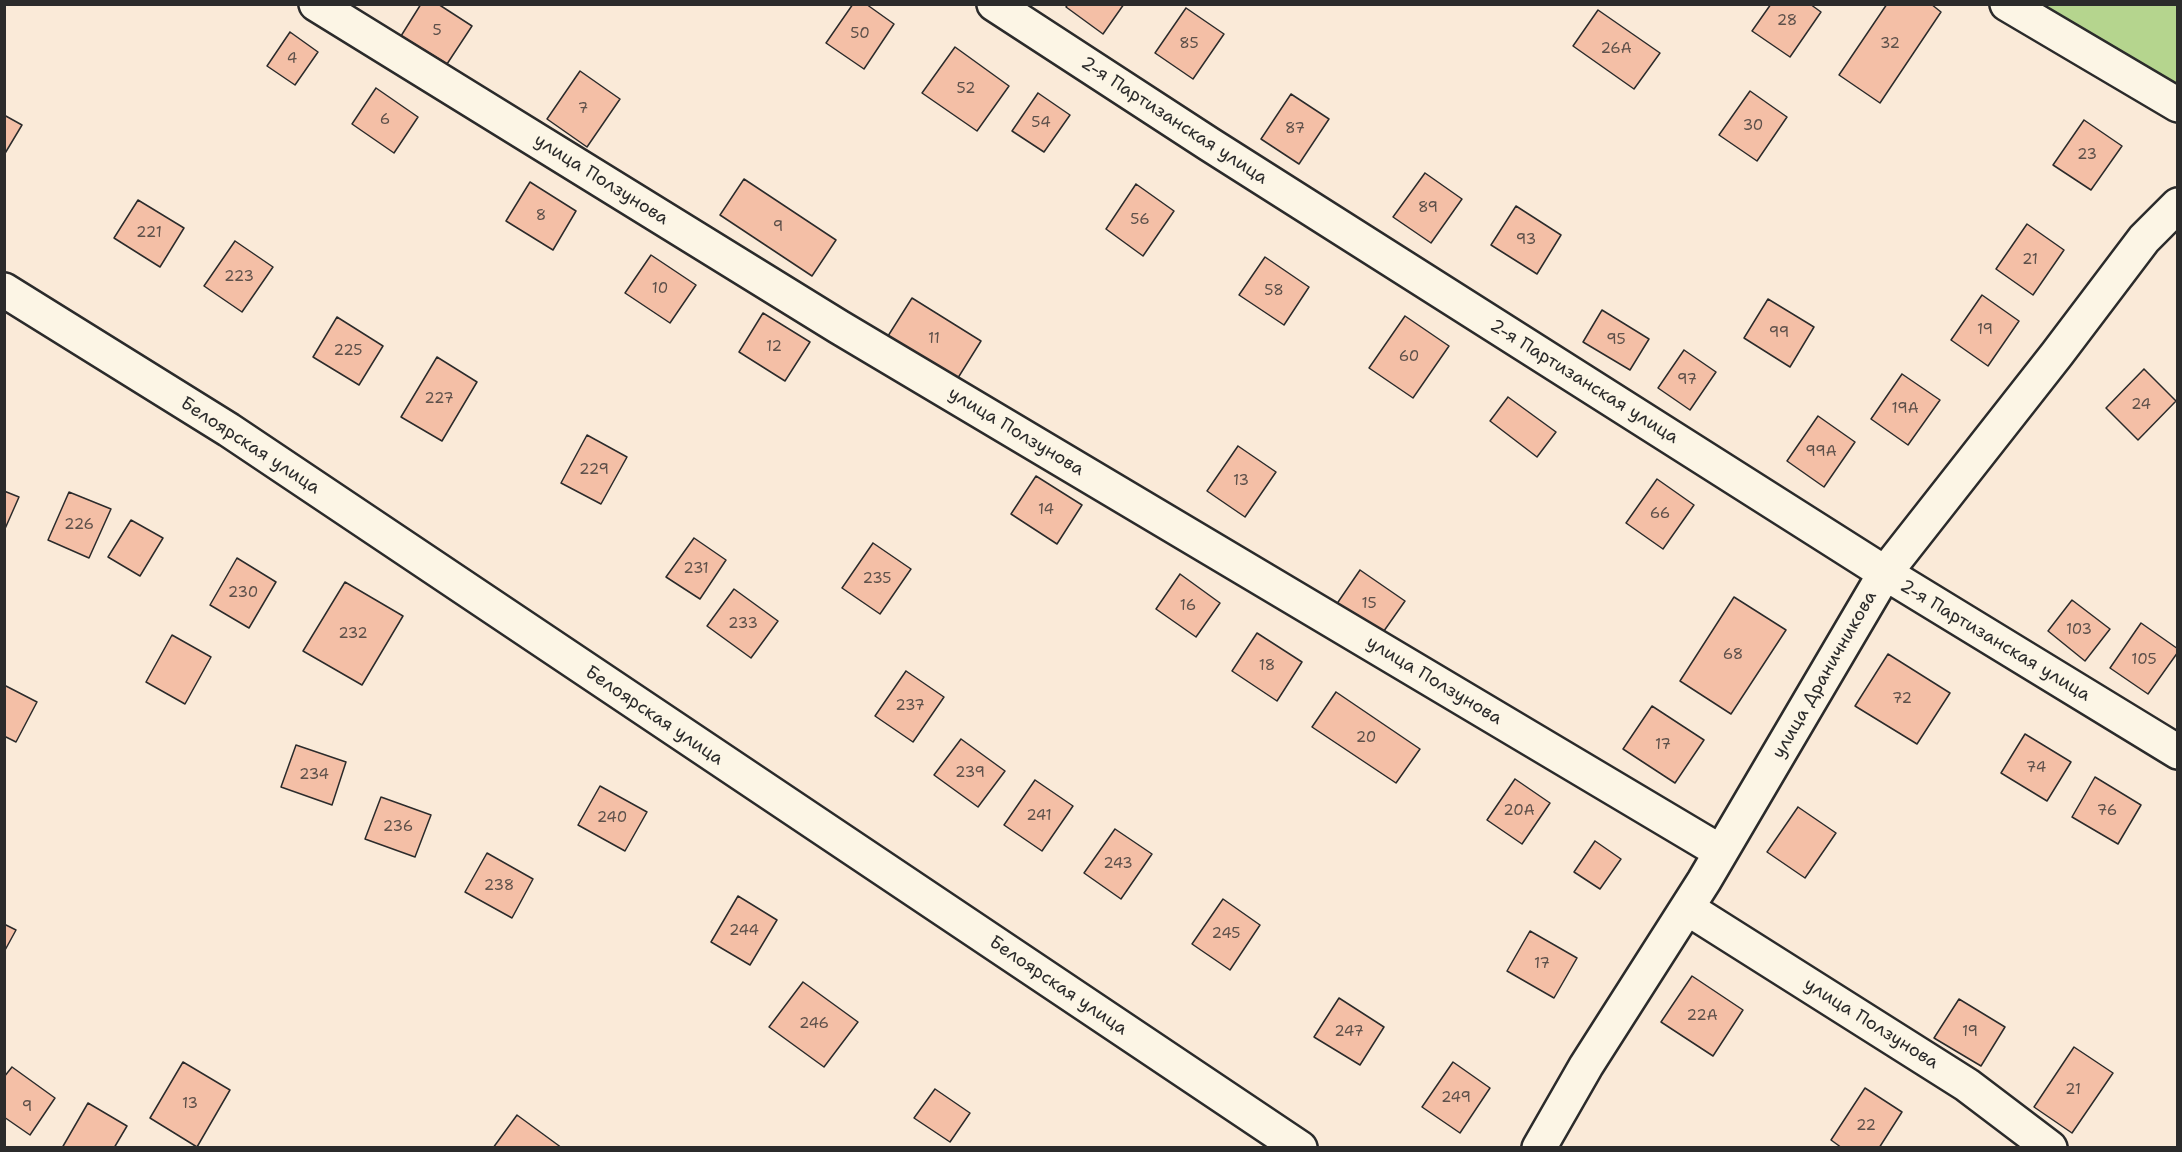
<!DOCTYPE html>
<html>
<head>
<meta charset="utf-8">
<style>
  body { margin:0 }
  #map { position:relative; width:2182px; height:1152px; overflow:hidden; background:#faead8; font-family:"Shantell Sans",sans-serif }
  canvas { display:block }
  .frame { position:absolute; inset:0; border:6px solid #2b2b2b; pointer-events:none }
</style>
</head>
<body>
<div id="map">
<canvas width="2182" height="1152"></canvas>
<div class="frame"></div>
</div>
<script>
const g = document.querySelector('canvas').getContext('2d');
g.lineJoin = 'round';
function fillPath(path, color) {
  g.fillStyle = color;
  g.fill(path, 'evenodd');
}
function toPath(rows) {
  const path = new Path2D();
  for (const r of rows) {
    path.moveTo(r[0], r[1]);
    for (let i = 2; i < r.length; i += 2) path.lineTo(r[i], r[i + 1]);
  }
  return path;
}
function stroke(path, color, width, dash) {
  g.strokeStyle = color;
  g.lineWidth = width;
  g.lineCap = dash ? 'butt' : 'round';
  g.setLineDash(dash || []);
  g.stroke(path);
}
function label(font, color, halo, rows, align = 'center') {
  g.font = font + ' "Shantell Sans",sans-serif';
  g.lineWidth = 6;
  g.setLineDash([]);
  g.textBaseline = 'middle';
  g.strokeStyle = halo;
  g.fillStyle = color;
  for (const [text, x, y, turn = 0] of rows) {
    g.save();
    g.translate(x, y);
    g.rotate((+turn || 0) * Math.PI / 180);
    g.textAlign = isNaN(turn) ? turn : align;
    if (halo) g.strokeText(text, 0, 0);
    g.fillText(text, 0, 0);
    g.restore();
  }
}
fillPath(toPath([
  [2008,5,2177,5,2177,105]
]), '#b5d58e');
const building = toPath([
  [421,4,438,4,472,26,447,64,401,36,421,4],
  [853,4,866,4,894,24,864,69,826,43,853,4],
  [1068,4,1124,4,1103,34,1066,7,1068,4],
  [1771,4,1810,4,1821,12,1790,57,1752,31,1771,4],
  [1887,4,1931,4,1941,12,1880,103,1839,75,1887,4],
  [1186,8,1224,34,1193,79,1155,53,1186,8],
  [1598,10,1660,53,1634,89,1573,46,1598,10],
  [290,32,318,52,295,85,267,66,290,32],
  [955,47,1009,86,977,131,922,93,955,47],
  [580,71,620,99,587,147,547,119,580,71],
  [376,88,418,117,394,153,352,124,376,88],
  [1750,91,1787,117,1757,161,1719,135,1750,91],
  [1038,93,1070,115,1044,152,1012,131,1038,93],
  [1291,94,1329,119,1299,164,1261,139,1291,94],
  [4,115,22,125,4,155,4,115],
  [2084,120,2122,146,2091,190,2053,165,2084,120],
  [1425,173,1462,199,1431,243,1393,217,1425,173],
  [744,179,836,240,812,276,720,215,744,179],
  [530,182,576,211,553,250,506,221,530,182],
  [1136,184,1174,211,1143,256,1106,229,1136,184],
  [138,200,184,228,160,267,114,238,138,200],
  [1516,206,1561,235,1537,274,1491,245,1516,206],
  [2027,224,2064,250,2033,295,1996,269,2027,224],
  [235,241,273,267,242,312,204,286,235,241],
  [651,255,696,285,670,323,625,293,651,255],
  [1265,257,1309,287,1284,325,1239,295,1265,257],
  [1982,295,2019,321,1988,366,1951,340,1982,295],
  [912,298,981,341,956,381,888,336,912,298],
  [1768,299,1814,327,1790,367,1744,338,1768,299],
  [1602,310,1649,339,1630,370,1583,342,1602,310],
  [763,313,810,342,785,381,739,352,763,313],
  [1405,316,1449,346,1413,398,1369,368,1405,316],
  [337,317,383,346,359,385,313,357,337,317],
  [1684,350,1716,372,1690,410,1658,388,1684,350],
  [437,357,477,382,442,441,401,417,437,357],
  [2144,369,2176,401,2138,440,2106,408,2144,369],
  [1902,374,1940,400,1908,445,1871,419,1902,374],
  [1508,397,1556,432,1537,457,1490,421,1508,397],
  [1818,416,1855,442,1824,487,1787,461,1818,416],
  [587,435,627,457,601,504,561,483,587,435],
  [1238,446,1276,472,1245,517,1207,491,1238,446],
  [1036,476,1082,505,1057,544,1011,514,1036,476],
  [1657,479,1694,505,1663,549,1626,523,1657,479],
  [4,491,19,497,4,531,4,491],
  [69,492,111,509,89,558,48,540,69,492],
  [131,520,163,538,140,576,108,557,131,520],
  [694,538,726,560,700,599,666,577,694,538],
  [873,543,911,569,880,614,842,588,873,543],
  [237,558,276,582,249,628,210,605,237,558],
  [1360,570,1405,601,1379,638,1334,608,1360,570],
  [1180,574,1220,603,1196,637,1156,609,1180,574],
  [345,582,403,616,362,685,303,651,345,582],
  [734,589,778,621,751,658,707,626,734,589],
  [1734,597,1786,630,1731,714,1680,681,1734,597],
  [2072,600,2110,629,2085,661,2048,631,2072,600],
  [2141,623,2178,649,2178,652,2148,694,2110,668,2141,623],
  [1257,633,1302,662,1277,701,1232,671,1257,633],
  [172,635,211,657,185,704,146,682,172,635],
  [1888,654,1950,693,1917,744,1855,706,1888,654],
  [906,671,944,697,913,742,875,716,906,671],
  [4,685,37,702,16,742,4,736,4,685],
  [1336,692,1420,749,1396,783,1312,727,1336,692],
  [1652,706,1704,740,1675,783,1623,749,1652,706],
  [2025,734,2071,762,2047,801,2001,773,2025,734],
  [961,739,1005,771,978,807,934,775,961,739],
  [296,745,346,762,332,805,281,787,296,745],
  [2095,777,2141,805,2118,844,2072,817,2095,777],
  [1515,779,1550,803,1522,844,1487,820,1515,779],
  [1035,780,1073,806,1042,851,1004,825,1035,780],
  [600,786,647,812,625,851,578,825,600,786],
  [381,797,431,815,415,857,365,839,381,797],
  [1798,807,1836,833,1805,878,1767,852,1798,807],
  [1115,829,1152,854,1121,899,1084,873,1115,829],
  [1595,841,1621,859,1600,889,1574,872,1595,841],
  [487,853,533,879,512,918,465,892,487,853],
  [738,896,777,920,750,965,711,942,738,896],
  [1223,899,1260,925,1230,970,1192,944,1223,899],
  [4,924,16,930,4,952,4,924],
  [1530,931,1577,958,1554,998,1507,971,1530,931],
  [1692,976,1743,1010,1713,1056,1661,1022,1692,976],
  [803,982,858,1022,824,1067,769,1027,803,982],
  [1339,998,1384,1027,1360,1065,1314,1037,1339,998],
  [1959,999,2005,1027,1981,1066,1934,1038,1959,999],
  [2074,1047,2113,1073,2072,1133,2034,1107,2074,1047],
  [183,1062,230,1090,197,1147,150,1118,183,1062],
  [1453,1062,1490,1088,1460,1133,1422,1107,1453,1062],
  [12,1067,55,1098,30,1135,4,1117,4,1077,12,1067],
  [1865,1088,1902,1112,1879,1148,1842,1148,1831,1140,1865,1088],
  [935,1089,970,1113,950,1142,914,1118,935,1089],
  [88,1103,127,1126,114,1148,62,1148,88,1103],
  [517,1115,562,1148,493,1148,517,1115]
]);
fillPath(building, '#f4bfa6');
stroke(building, '#2b2b2b', 1.5);
const street = toPath([
  [316,4,839,327,1721,852],
  [994,4,1209,144,1885,573,2178,752],
  [2007,4,2178,105],
  [1687,908,1967,1085,2050,1148],
  [1539,1148,1586,1066,1704,881,1885,573,2057,354,2144,239,2178,205]
]);
const secondary = toPath([
  [4,290,229,430,1300,1148]
]);
stroke(street, '#2b2b2b', 38);
stroke(secondary, '#2b2b2b', 38);
stroke(street, '#fcf5e5', 33);
stroke(secondary, '#fcf5e5', 33);
label('15px', '#5d504a', null, [
  ["28",1787,21],
  ["5",437,31],
  ["50",860,34],
  ["85",1189,44],
  ["32",1890,44],
  ["26А",1616,49],
  ["4",292,59],
  ["52",966,89],
  ["7",583,109],
  ["6",385,120],
  ["54",1041,123],
  ["30",1753,126],
  ["87",1295,129],
  ["23",2087,155],
  ["89",1428,208],
  ["8",541,216],
  ["56",1140,220],
  ["9",778,227],
  ["221",149,233],
  ["93",1526,240],
  ["21",2030,260],
  ["223",239,277],
  ["10",660,289],
  ["58",1274,291],
  ["19",1985,330],
  ["99",1779,333],
  ["11",934,339],
  ["95",1616,340],
  ["12",774,347],
  ["225",348,351],
  ["60",1409,357],
  ["97",1687,380],
  ["227",439,399],
  ["24",2141,405],
  ["19А",1905,409],
  ["99А",1821,452],
  ["229",594,470],
  ["13",1241,481],
  ["14",1046,510],
  ["66",1660,514],
  ["226",79,525],
  ["231",696,569],
  ["235",877,579],
  ["230",243,593],
  ["15",1369,604],
  ["16",1188,606],
  ["233",743,624],
  ["103",2079,630],
  ["232",353,634],
  ["68",1733,655],
  ["105",2144,660],
  ["18",1267,666],
  ["72",1902,699],
  ["237",910,706],
  ["20",1366,738],
  ["17",1663,745],
  ["74",2036,768],
  ["239",970,773],
  ["234",314,775],
  ["20А",1519,811],
  ["76",2107,811],
  ["241",1039,816],
  ["240",612,818],
  ["236",398,827],
  ["243",1118,864],
  ["238",499,886],
  ["244",744,931],
  ["245",1226,934],
  ["17",1542,964],
  ["22А",1702,1016],
  ["246",814,1024],
  ["247",1349,1032],
  ["19",1970,1032],
  ["21",2073,1090],
  ["249",1456,1098],
  ["13",190,1104],
  ["9",27,1107],
  ["22",1866,1126]
]);
label('18px', '#2b2b2b', '#fcf5e5', [
  ["2-я Партизанская улица",1174,121,33],
  ["улица Ползунова",601,180,32],
  ["2-я Партизанская улица",1584,382,32],
  ["улица Ползунова",1016,432,31],
  ["Белоярская улица",250,446,33],
  ["2-я Партизанская улица",1995,641,31],
  ["улица Драничникова",1825,675,-60],
  ["улица Ползунова",1434,681,31],
  ["Белоярская улица",654,716,34],
  ["Белоярская улица",1058,986,34],
  ["улица Ползунова",1871,1024,32]
]);
</script>
</body>
</html>
